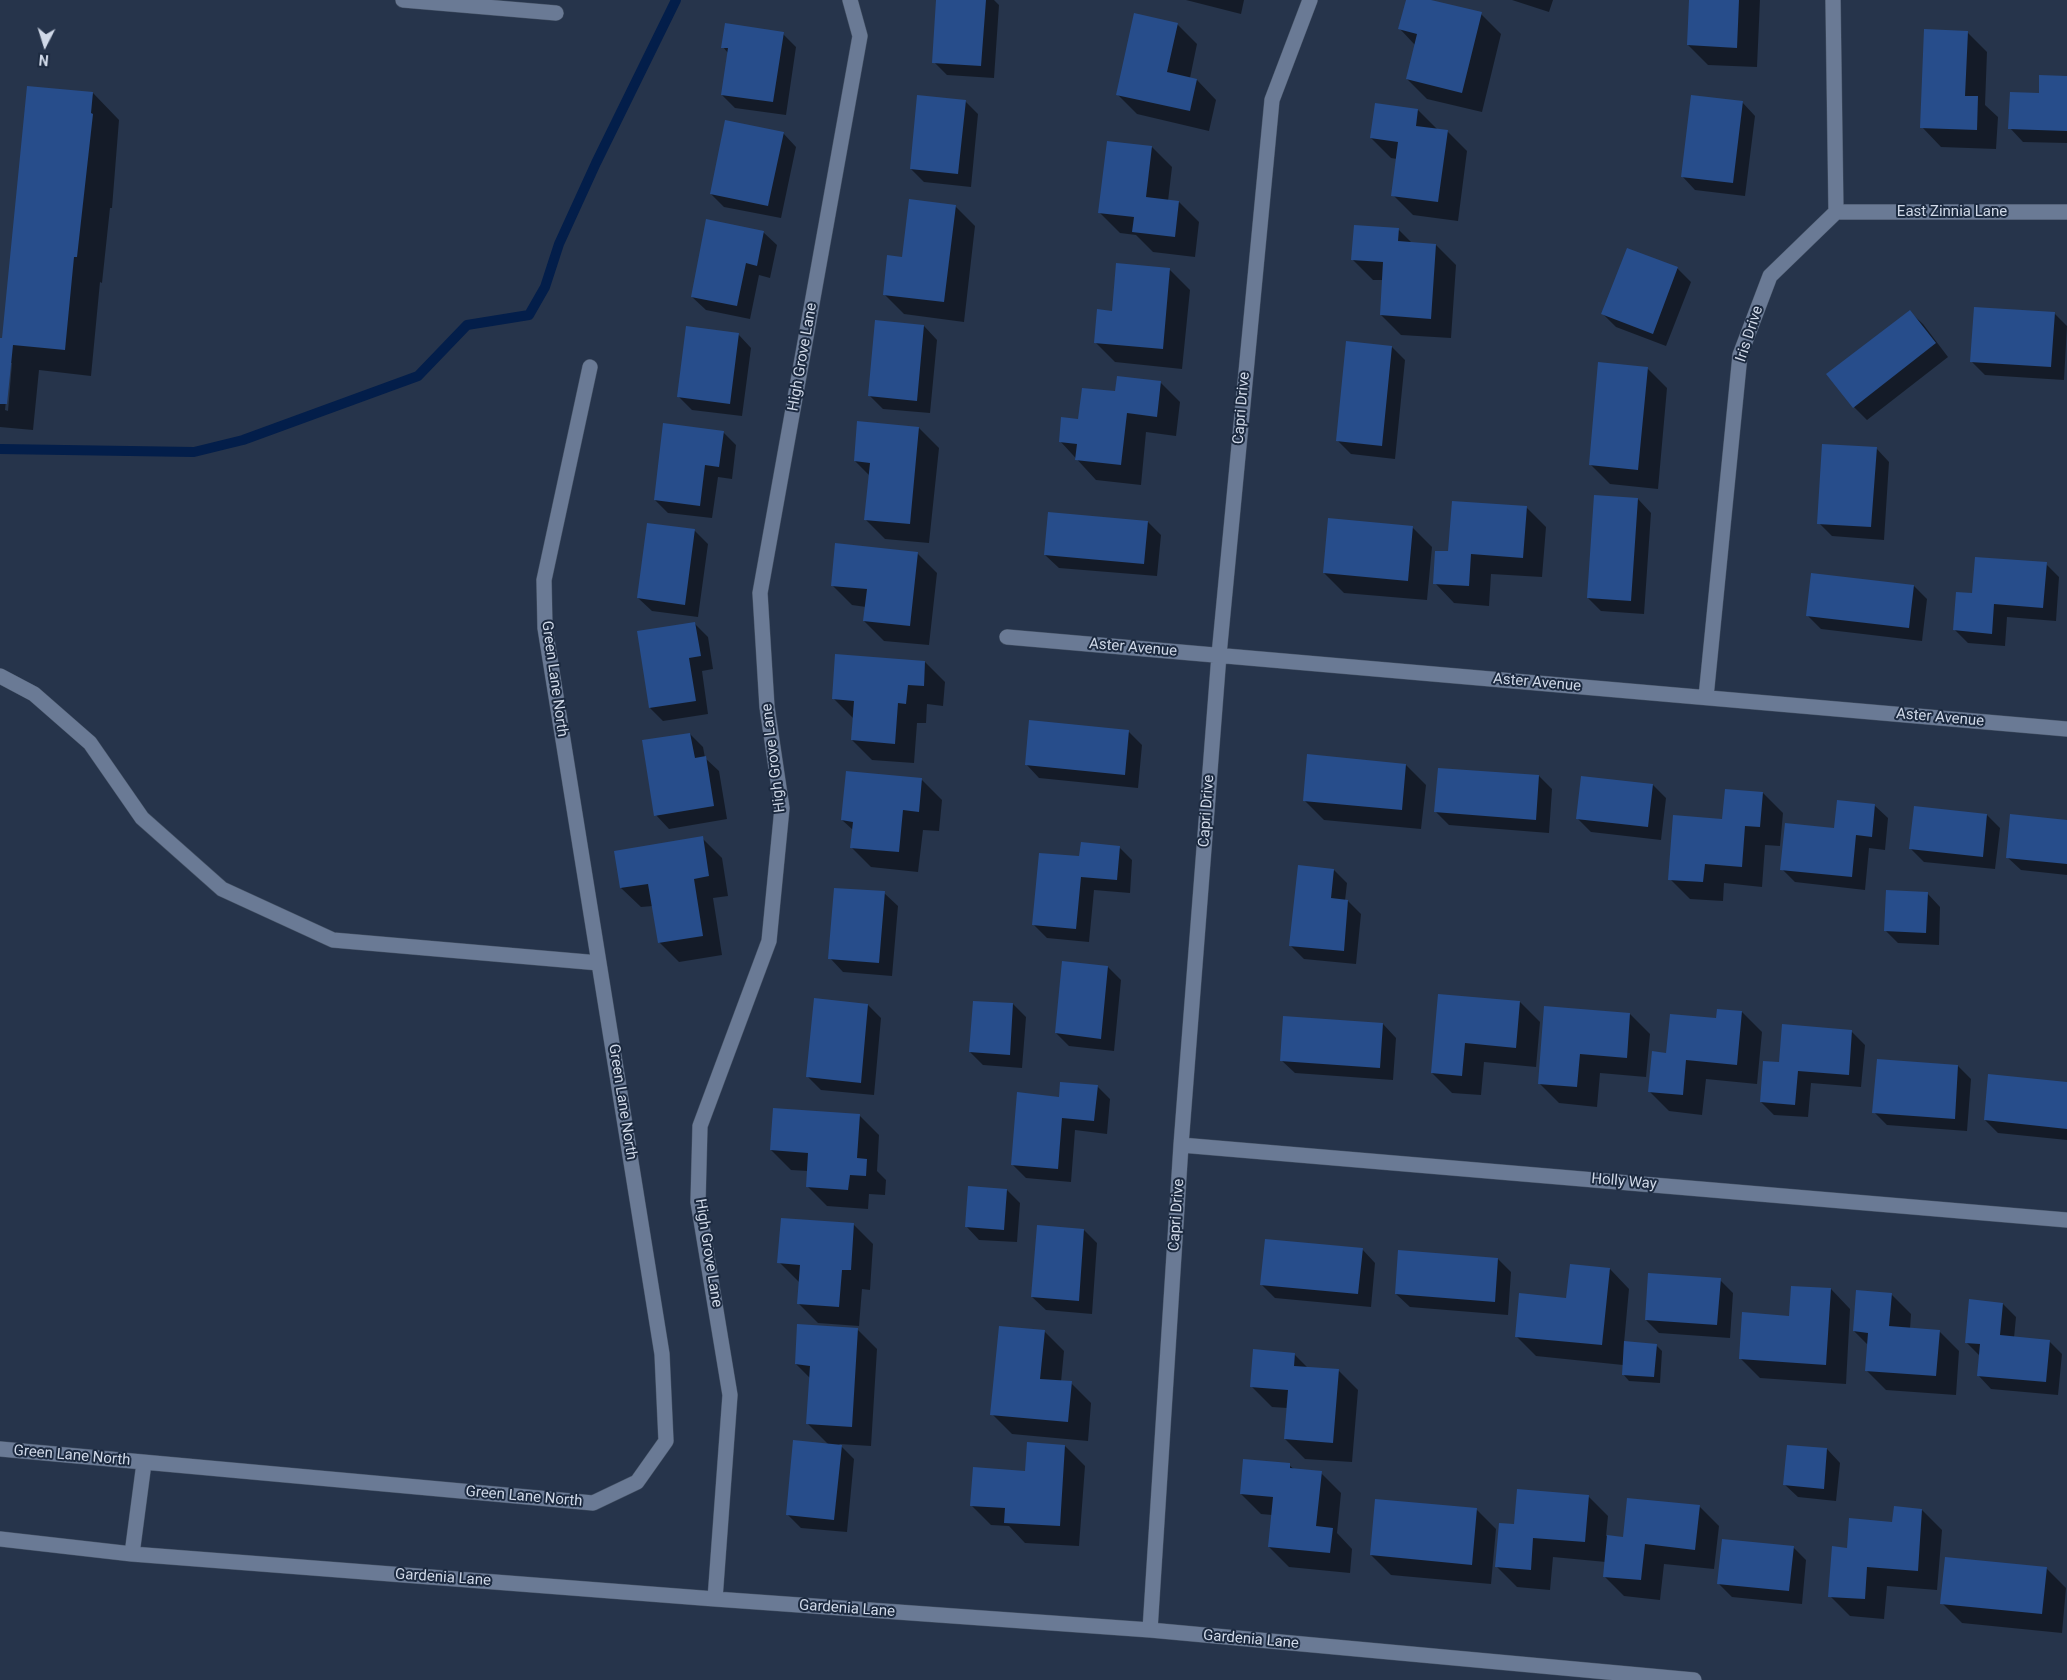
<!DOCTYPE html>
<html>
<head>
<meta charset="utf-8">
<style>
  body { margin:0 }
  #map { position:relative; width:2067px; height:1680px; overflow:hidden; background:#26344b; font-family:Roboto,sans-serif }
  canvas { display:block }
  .north { position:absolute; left:20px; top:20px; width:50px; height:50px; -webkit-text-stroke:4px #1c2a40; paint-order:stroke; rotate:185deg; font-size:14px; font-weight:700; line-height:20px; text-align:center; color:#d0d9e8 }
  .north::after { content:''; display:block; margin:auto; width:18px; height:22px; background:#d0d9e8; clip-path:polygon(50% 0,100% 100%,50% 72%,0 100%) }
</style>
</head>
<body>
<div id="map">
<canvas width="2067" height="1680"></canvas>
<div class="north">N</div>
</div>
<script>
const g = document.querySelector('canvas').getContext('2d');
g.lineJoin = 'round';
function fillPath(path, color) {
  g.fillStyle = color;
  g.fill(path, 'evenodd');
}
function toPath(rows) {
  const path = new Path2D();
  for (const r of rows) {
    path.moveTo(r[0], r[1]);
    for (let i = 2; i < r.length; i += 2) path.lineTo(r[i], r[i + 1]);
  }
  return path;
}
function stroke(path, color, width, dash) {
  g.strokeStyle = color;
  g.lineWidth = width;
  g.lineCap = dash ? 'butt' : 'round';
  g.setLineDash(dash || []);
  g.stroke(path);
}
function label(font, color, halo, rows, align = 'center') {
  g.font = font + ' Roboto,sans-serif';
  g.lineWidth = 4;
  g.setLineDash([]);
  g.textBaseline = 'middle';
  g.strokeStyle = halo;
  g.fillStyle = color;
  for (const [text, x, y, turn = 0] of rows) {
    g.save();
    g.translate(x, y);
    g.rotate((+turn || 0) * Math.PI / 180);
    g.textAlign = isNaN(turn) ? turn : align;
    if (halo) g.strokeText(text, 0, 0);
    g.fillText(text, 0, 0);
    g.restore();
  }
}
fillPath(toPath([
  [938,0,994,0,999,5,994,78,947,75,934,62],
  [1186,0,1244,0,1241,14],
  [1407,0,1426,0,1481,14,1501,34,1482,112,1427,99,1407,79,1415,45,1400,29],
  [1512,0,1553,0,1549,12],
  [1690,0,1760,0,1757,67,1708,65,1688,45],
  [1177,24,1197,44,1190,78,1197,80,1216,100,1209,131,1137,114,1117,94],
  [1967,32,1987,52,1985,105,1998,117,1996,149,1941,147,1922,127],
  [783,34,796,47,786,115,735,108,722,95,728,53,723,47],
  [2067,77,2067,143,2023,142,2010,128,2040,94],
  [93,93,119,120,112,208,110,208,102,283,100,282,91,376,39,370,33,430,0,427,0,339,3,340],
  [10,363,12,363,8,411,5,410],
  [965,101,978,114,971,187,924,182,911,169],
  [1742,102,1755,116,1745,196,1695,190,1682,176],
  [1418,110,1438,130,1447,131,1467,151,1458,221,1413,215,1393,195,1397,159,1391,158,1371,138],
  [783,133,796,147,781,218,724,207,711,194],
  [1152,147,1172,167,1168,201,1179,202,1199,222,1195,257,1153,252,1136,235,1120,233,1100,213],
  [955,206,975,226,964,322,904,314,884,294,904,259],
  [1398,229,1413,244,1436,245,1456,265,1451,338,1401,335,1381,315,1383,280,1373,280,1353,260],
  [763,232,777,245,770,278,759,275,750,319,706,310,692,297],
  [1677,268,1691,282,1666,346,1616,327,1603,314],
  [1170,270,1190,290,1182,369,1115,362,1095,342,1113,312],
  [1909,311,1923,324,1948,357,1867,420,1854,407],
  [2054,313,2067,326,2064,380,1985,375,1972,362],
  [924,326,937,340,930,413,883,409,870,396],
  [738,334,751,348,742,416,692,410,678,396],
  [1392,347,1405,360,1395,459,1351,454,1338,441],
  [1647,368,1667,388,1658,489,1610,484,1590,464],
  [1160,382,1180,402,1176,436,1146,432,1141,485,1096,480,1060,441,1080,420,1116,393],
  [919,428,939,448,929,543,885,539,865,519,870,476,855,461],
  [723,432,736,445,732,479,718,477,712,518,668,513,655,500],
  [1876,448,1889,462,1884,540,1832,536,1819,523],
  [1638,499,1651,513,1644,614,1601,611,1588,598],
  [1526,507,1546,527,1542,577,1491,574,1489,606,1454,603,1435,583,1449,553],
  [1148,522,1161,535,1157,576,1059,568,1045,555],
  [648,524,695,531,708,544,698,617,652,611,638,598],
  [1412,527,1432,547,1427,600,1344,593,1324,573],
  [917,553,937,573,929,645,884,641,864,621,866,607,852,605,832,585],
  [2046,564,2059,577,2056,621,2007,617,2005,646,1968,643,1955,630,1973,595],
  [1914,586,1927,599,1922,641,1821,629,1808,616],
  [695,624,708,637,713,669,702,671,708,714,663,721,650,708],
  [925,662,945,682,943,706,927,704,926,723,917,723,914,763,872,760,852,740,853,718,833,698],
  [1129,732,1142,745,1138,788,1039,778,1026,764],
  [690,734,703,747,705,758,719,771,727,819,669,829,656,815],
  [1406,765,1426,785,1421,829,1324,820,1304,800],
  [1539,776,1552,789,1549,833,1449,825,1436,812],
  [922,780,942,800,939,831,923,830,918,872,871,867,851,847,853,830,842,820],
  [1653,785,1666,798,1661,840,1591,832,1578,819],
  [1763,793,1783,813,1780,846,1765,845,1762,887,1724,883,1723,901,1690,899,1670,879,1724,820],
  [1874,805,1888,818,1885,850,1869,848,1865,890,1795,882,1782,869,1835,829],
  [1987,815,2000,828,1995,869,1924,862,1911,849],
  [2067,821,2067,875,2021,870,2007,857],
  [702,838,722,858,728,896,713,898,722,955,679,962,659,942,653,906,641,907,621,888],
  [1119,847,1132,860,1130,893,1094,890,1089,942,1047,938,1033,924,1080,858],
  [1334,870,1347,883,1345,901,1348,901,1361,914,1356,964,1304,959,1291,946],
  [884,893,898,906,892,976,843,972,830,958],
  [1927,893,1940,907,1939,945,1898,943,1885,930],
  [1108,967,1121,980,1114,1051,1069,1046,1056,1033],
  [1439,995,1520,1002,1540,1022,1536,1067,1484,1062,1481,1095,1452,1093,1432,1073],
  [1013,1004,1026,1017,1022,1068,983,1065,970,1052],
  [868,1005,881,1018,874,1095,821,1090,808,1077],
  [1742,1012,1762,1032,1757,1084,1706,1079,1702,1115,1669,1111,1649,1091,1668,1054,1717,1019],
  [1630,1014,1650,1034,1646,1077,1600,1073,1597,1107,1559,1103,1539,1083],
  [1383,1024,1396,1038,1393,1080,1295,1073,1281,1060],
  [1783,1025,1852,1032,1865,1045,1861,1087,1811,1083,1808,1117,1774,1115,1761,1102,1780,1064],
  [1958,1066,1971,1079,1967,1131,1887,1125,1874,1112],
  [2067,1083,2067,1140,1998,1133,1985,1120],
  [1097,1086,1110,1099,1107,1134,1075,1130,1071,1182,1026,1178,1012,1164,1060,1098],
  [859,1115,879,1135,877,1171,886,1180,885,1195,869,1194,868,1209,827,1206,807,1186,808,1171,791,1170,771,1150],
  [1007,1190,1020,1203,1017,1242,979,1240,966,1226],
  [853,1224,873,1244,870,1290,862,1289,859,1326,818,1323,798,1303,800,1283,779,1262],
  [1084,1230,1097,1243,1092,1314,1046,1310,1032,1297],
  [1362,1249,1375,1263,1371,1307,1275,1298,1261,1284],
  [1498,1259,1511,1272,1508,1315,1410,1307,1396,1294],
  [1610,1269,1629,1289,1624,1343,1656,1345,1662,1351,1660,1383,1629,1381,1623,1374,1623,1365,1536,1356,1516,1336],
  [1720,1280,1733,1293,1730,1338,1659,1333,1646,1320],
  [1831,1289,1850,1309,1846,1384,1760,1378,1740,1358,1790,1317],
  [1891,1294,1911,1314,1910,1329,1939,1331,1959,1351,1956,1395,1886,1390,1866,1370,1868,1345,1854,1331],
  [1970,1300,2003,1304,2016,1317,2014,1338,2049,1341,2062,1354,2058,1395,1991,1389,1978,1375,1980,1356,1966,1342],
  [857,1329,877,1349,871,1446,839,1444,854,1459,847,1532,801,1528,787,1514,828,1444,807,1423,810,1378,796,1364],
  [1044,1331,1064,1351,1061,1382,1071,1383,1091,1403,1088,1441,1012,1434,992,1414],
  [1294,1354,1308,1368,1338,1370,1358,1390,1352,1462,1305,1459,1285,1439,1287,1408,1272,1407,1252,1387],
  [1065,1446,1085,1466,1079,1546,1025,1543,1009,1526,991,1525,971,1505],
  [1788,1446,1827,1449,1840,1463,1836,1501,1798,1497,1784,1484],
  [1289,1465,1295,1470,1321,1473,1341,1493,1337,1533,1352,1549,1350,1573,1289,1567,1269,1547,1272,1515,1261,1514,1241,1494],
  [1588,1496,1608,1516,1606,1536,1624,1538,1699,1506,1719,1526,1714,1569,1664,1564,1660,1600,1624,1596,1604,1576,1606,1562,1553,1557,1550,1590,1517,1587,1497,1567,1515,1526],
  [1476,1509,1496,1529,1491,1584,1391,1575,1371,1555],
  [1922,1510,1942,1530,1937,1590,1887,1586,1884,1619,1850,1616,1830,1596,1848,1549],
  [1793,1547,1806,1560,1802,1604,1732,1597,1719,1584],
  [2046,1568,2066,1588,2062,1633,1962,1623,1942,1603]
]), '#0007');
stroke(toPath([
  [0,449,194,452,243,440,418,376,467,325,529,315,545,287,559,244,596,163,676,0]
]), '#031e4a', 10);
fillPath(toPath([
  [936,0,986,0,981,66,932,63],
  [1406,0,1431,0,1482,12,1462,93,1406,79,1417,34,1398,29],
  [1689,0,1739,0,1737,48,1687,45],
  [1134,13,1178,23,1167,72,1197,79,1190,111,1116,95],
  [725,23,784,32,773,102,721,95,728,48,721,48],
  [1924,29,1968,31,1965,96,1978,96,1977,130,1920,128],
  [2039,75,2067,76,2067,131,2008,129,2010,92,2039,93],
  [27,86,93,92,91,113,93,114,77,257,74,257,65,350,13,345,7,404,0,404,0,338,2,338],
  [917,95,966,100,958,174,910,169],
  [1691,95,1743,101,1733,183,1681,177],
  [1375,103,1418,109,1416,126,1448,130,1438,202,1391,196,1398,142,1370,138],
  [725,120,784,132,768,206,710,194],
  [1107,141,1152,146,1146,197,1179,201,1175,237,1132,232,1134,217,1098,213],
  [909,199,956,205,944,302,883,295,887,255,902,257],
  [706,219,764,231,757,266,746,263,737,306,691,297],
  [1354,225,1399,228,1398,241,1436,244,1431,319,1380,315,1383,262,1351,260],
  [1627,248,1678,267,1653,334,1601,314],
  [1116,263,1170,268,1163,349,1094,343,1097,309,1112,311],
  [1974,307,2055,312,2051,367,1970,362],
  [1910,310,1936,343,1853,408,1826,374],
  [875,320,924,325,917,401,868,396],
  [686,326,739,333,730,404,677,397],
  [1346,341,1392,346,1382,446,1336,441],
  [1598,362,1648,367,1638,470,1589,465],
  [1117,376,1161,381,1157,417,1127,413,1121,465,1075,460,1077,444,1059,442,1061,417,1078,419,1082,388,1115,391],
  [857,421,919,427,910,524,864,520,870,463,854,461],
  [663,423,724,431,719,467,705,465,700,506,654,500],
  [1822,444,1877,447,1871,527,1817,524],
  [1594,495,1638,498,1631,601,1587,598],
  [1452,501,1527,506,1523,558,1471,554,1469,586,1433,584,1435,551,1448,551],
  [1048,512,1148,521,1144,564,1044,555],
  [1328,518,1413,526,1408,581,1323,573],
  [647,523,695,529,685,605,637,598],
  [835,543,918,552,910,626,863,621,867,589,831,586],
  [1975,557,2047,562,2043,608,1994,604,1992,634,1953,630,1956,592,1972,593],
  [1811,573,1914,585,1909,628,1806,616],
  [695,622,701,656,689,658,696,701,649,708,637,631],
  [835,654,925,661,924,686,908,685,906,704,898,703,895,744,851,740,854,701,832,699],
  [1029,720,1129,730,1125,775,1025,765],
  [690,733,695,758,706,756,714,806,654,816,642,740],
  [1307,754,1406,764,1402,810,1303,801],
  [1438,768,1539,775,1536,820,1434,812],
  [846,771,922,778,919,812,903,810,899,852,850,848,853,822,841,820],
  [1581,776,1653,784,1648,827,1576,819],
  [1725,789,1763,792,1760,827,1745,826,1742,867,1705,864,1703,882,1668,880,1673,815,1722,819],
  [1837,800,1875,804,1872,837,1856,835,1852,877,1780,870,1785,823,1834,828],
  [1914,806,1987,814,1983,857,1909,849],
  [2010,814,2067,820,2067,864,2006,858],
  [703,836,709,876,694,879,703,936,658,943,648,884,620,888,614,851],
  [1081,842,1120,846,1117,880,1081,877,1076,929,1032,925,1039,853,1079,856],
  [1298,865,1334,869,1331,898,1348,900,1344,951,1289,946],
  [834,888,885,891,879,963,828,959],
  [1886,890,1928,892,1926,933,1884,931],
  [1062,961,1108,966,1101,1039,1055,1033],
  [1438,994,1520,1001,1516,1048,1465,1043,1462,1076,1431,1073],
  [814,998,868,1004,861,1083,806,1077],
  [973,1001,1013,1003,1010,1055,969,1052],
  [1544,1006,1630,1013,1627,1058,1580,1054,1577,1087,1538,1084],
  [1717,1009,1742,1011,1737,1065,1686,1060,1683,1095,1648,1092,1652,1051,1666,1053,1670,1014,1716,1018],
  [1283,1016,1383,1023,1380,1068,1280,1061],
  [1782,1024,1852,1030,1849,1075,1798,1071,1795,1105,1760,1102,1763,1061,1779,1062],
  [1877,1059,1958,1065,1955,1119,1872,1113],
  [1988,1074,2067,1082,2067,1129,1984,1120],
  [1060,1082,1098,1085,1094,1121,1062,1118,1058,1169,1011,1165,1017,1092,1059,1097],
  [773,1108,860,1114,857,1158,867,1159,866,1176,850,1175,848,1190,806,1187,808,1153,770,1150],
  [968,1186,1007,1189,1004,1230,965,1227],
  [781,1218,854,1223,851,1270,842,1270,839,1307,797,1304,800,1265,777,1263],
  [1037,1225,1084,1229,1079,1301,1031,1297],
  [1265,1239,1363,1248,1358,1294,1260,1285],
  [1398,1250,1498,1258,1495,1302,1395,1294],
  [1570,1264,1610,1268,1602,1345,1515,1337,1519,1293,1566,1298],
  [1648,1273,1721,1278,1717,1325,1645,1320],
  [1791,1286,1831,1288,1826,1365,1739,1359,1742,1312,1789,1316],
  [1856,1290,1892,1293,1889,1326,1940,1330,1936,1376,1865,1371,1868,1333,1853,1331],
  [1969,1299,2003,1303,2000,1335,2050,1340,2046,1382,1977,1376,1980,1344,1965,1343],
  [797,1324,858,1328,852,1427,806,1424,810,1366,795,1364],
  [999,1326,1045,1330,1040,1379,1072,1381,1068,1422,990,1415],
  [1624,1341,1657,1344,1654,1377,1622,1375],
  [1253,1349,1295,1353,1294,1366,1339,1369,1333,1443,1284,1439,1288,1390,1250,1387],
  [793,1440,842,1445,834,1520,786,1515],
  [1027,1442,1065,1445,1060,1526,1004,1523,1005,1508,970,1506,973,1467,1025,1471],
  [1787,1445,1827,1448,1824,1489,1783,1485],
  [1243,1459,1290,1463,1290,1468,1322,1471,1316,1526,1333,1528,1330,1553,1268,1547,1273,1497,1240,1494],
  [1517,1489,1589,1495,1585,1542,1533,1538,1531,1570,1495,1567,1499,1523,1514,1524],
  [1627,1498,1700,1505,1695,1550,1645,1544,1641,1580,1603,1577,1607,1535,1623,1537],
  [1375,1499,1477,1508,1472,1565,1370,1555],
  [1894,1506,1922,1509,1918,1571,1867,1567,1865,1599,1828,1597,1832,1546,1847,1548,1849,1518,1892,1522],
  [1722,1539,1794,1546,1789,1591,1717,1584],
  [1945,1557,2047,1567,2042,1614,1940,1604]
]), '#274d8b');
const minor = toPath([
  [403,0,556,13],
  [1836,212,2067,212],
  [1007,637,2067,729],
  [0,676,34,694,90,743,142,818,222,889,333,940,599,963],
  [1706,697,1740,355,1770,276,1836,212,1833,0],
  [1181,1145,2067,1220],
  [0,1449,593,1503,637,1482,666,1441,662,1354,545,628,544,580,590,367],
  [0,1539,132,1554,715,1599,1150,1630,1694,1680],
  [132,1554,144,1463],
  [715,1599,730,1395,698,1202,700,1126,769,941,782,808,767,707,760,593,860,36,850,0],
  [1150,1630,1181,1145,1219,655,1272,100,1310,0]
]);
stroke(minor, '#445164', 16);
stroke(minor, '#6a7a95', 15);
label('15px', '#d0d9e8', '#1c2a40', [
  ["East Zinnia Lane",1952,212],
  ["Iris Drive",1750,334,-72],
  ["High Grove Lane",803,357,-80],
  ["Capri Drive",1242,408,-85],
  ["Aster Avenue",1133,648,5],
  ["Green Lane North",554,679,82],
  ["Aster Avenue",1537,683,5],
  ["Aster Avenue",1940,718,5],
  ["High Grove Lane",774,758,-97],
  ["Capri Drive",1207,811,-86],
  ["Green Lane North",622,1102,81],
  ["Holly Way",1624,1182,5],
  ["Capri Drive",1177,1215,-86],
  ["High Grove Lane",708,1253,81],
  ["Green Lane North",72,1456,5],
  ["Green Lane North",524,1497,5],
  ["Gardenia Lane",443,1578,4],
  ["Gardenia Lane",847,1609,4],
  ["Gardenia Lane",1251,1640,5]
]);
</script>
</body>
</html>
